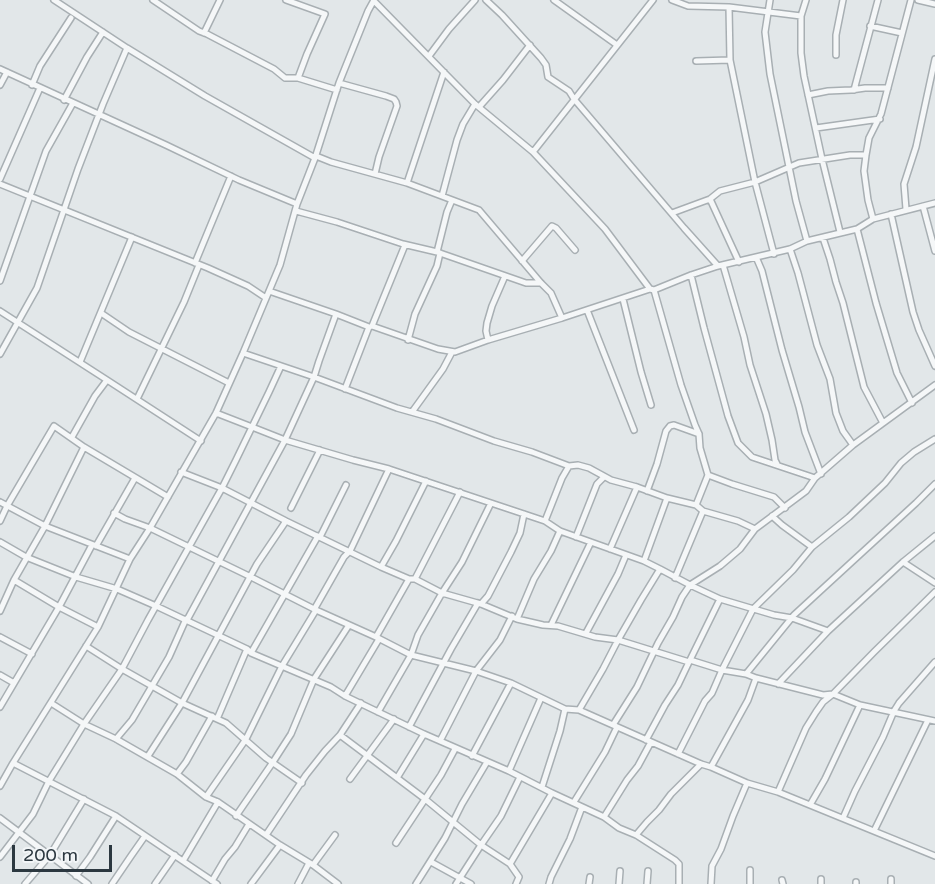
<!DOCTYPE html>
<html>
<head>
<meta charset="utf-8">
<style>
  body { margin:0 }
  #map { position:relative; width:935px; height:884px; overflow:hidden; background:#e2e7e9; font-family:"Varela Round",sans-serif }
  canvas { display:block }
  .scale { position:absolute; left:12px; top:845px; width:100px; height:27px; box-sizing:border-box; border:3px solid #2c3840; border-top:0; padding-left:8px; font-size:18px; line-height:21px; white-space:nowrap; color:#2c3840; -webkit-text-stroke:4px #f2f5f7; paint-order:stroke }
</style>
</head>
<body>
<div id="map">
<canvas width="935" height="884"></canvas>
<div class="scale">200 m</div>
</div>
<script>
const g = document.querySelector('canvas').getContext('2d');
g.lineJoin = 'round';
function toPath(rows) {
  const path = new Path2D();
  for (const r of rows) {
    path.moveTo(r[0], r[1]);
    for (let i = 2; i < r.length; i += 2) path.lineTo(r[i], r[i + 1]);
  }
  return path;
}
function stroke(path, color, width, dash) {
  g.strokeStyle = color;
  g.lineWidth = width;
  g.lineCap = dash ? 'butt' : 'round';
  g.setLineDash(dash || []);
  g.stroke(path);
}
const minor = toPath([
  [54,0,127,48,205,96,315,158],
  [153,0,199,31,207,34,274,69,285,78,298,78,337,90],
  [286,0,325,14,307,54,298,78],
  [486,0,502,15,541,58,546,65,548,77,569,91,574,99,684,228,718,266],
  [554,0,617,45],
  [672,0,688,6,729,7,801,16],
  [770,0,765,32,770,74,796,201,807,241],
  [806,0,801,16,801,53,804,76,822,159,840,232],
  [918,0,935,4],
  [374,1,475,104,533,152,605,229,650,289],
  [729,7,730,60,755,182,774,254],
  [870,26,902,33],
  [204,33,220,0],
  [836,55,836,35,843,0],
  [429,56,449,29,475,0],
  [696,61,730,60],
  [0,69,166,145,239,180,297,204],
  [339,83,386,96,394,99,396,102,397,106,379,157,375,174],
  [0,85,7,72],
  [32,85,40,66,71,18],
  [854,90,878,0],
  [808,95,828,91,851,90,865,88,888,88],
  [64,100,87,57,103,32],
  [479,107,503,80,530,45],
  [816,128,880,119],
  [533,152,653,0],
  [866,155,864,171,868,200,873,219],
  [316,156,331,162,407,183,479,210,541,283,551,293,562,318],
  [0,179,40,88],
  [407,183,444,72],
  [0,184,208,268,248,286,266,298],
  [442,196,457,140,463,124,475,104],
  [710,199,739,262],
  [923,206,935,251],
  [906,209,904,184,916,147,935,59],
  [296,211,337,222,403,244,437,252,526,283,541,283],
  [672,213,710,199,720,191,755,182,799,163,850,155,866,155,869,138,881,114,911,0],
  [891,214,913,312,919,330,935,366],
  [857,229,876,303,897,373,912,403],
  [823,238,830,259,836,282,843,303,864,387,883,423],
  [790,249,798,273,817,345,830,379,836,413,843,431,853,445],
  [437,252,447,212,452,200],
  [756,257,762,271,782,350,799,407,805,432,821,474],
  [522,261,552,226,556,228,575,250],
  [195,263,231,176],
  [723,265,744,337,750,365,766,414,772,440,775,460,777,464],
  [691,275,704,328,728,416,738,443,752,457,815,478],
  [0,281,46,151,73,103],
  [654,290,681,385,695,425,699,434,700,448,708,475],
  [269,291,336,314,369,327,372,326,438,349,455,352,488,340,562,318,650,289,654,290,691,275,718,266,790,249,807,241,857,229,873,219,935,203],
  [623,299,641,372,651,405],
  [587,310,634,430],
  [0,311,107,380,95,396,72,437],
  [101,313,129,332,229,383],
  [372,326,405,245],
  [408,340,415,314,437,266,440,253],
  [488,340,486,331,487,323,492,306,505,276],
  [243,353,314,377,397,408,436,419,494,441,532,452,569,466],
  [0,354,37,288,78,169,103,104,127,48],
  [80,362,132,237],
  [107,380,201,441],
  [345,389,369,327],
  [137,399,184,302,199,265],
  [412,412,443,369,452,352],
  [216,413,252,427,285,440,353,460,389,469,545,521,560,531,644,561,660,569,641,600,618,640,595,637,558,626,543,625,517,619,481,604,442,593,415,579,409,579,381,567,286,521,222,488,236,460,252,427,269,392,281,366],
  [181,472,222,488,148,620,122,669,182,703,226,723,266,758,302,783],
  [647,491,657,464,666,431,670,426,674,425,699,434],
  [0,502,45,526,130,559],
  [696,505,708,475,732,484,774,497,785,508],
  [291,508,320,450],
  [703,511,738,521,755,529],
  [114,513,125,519,150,528,251,577,316,610,376,637,411,655,476,671,511,683,565,709,579,710,701,764,711,767,747,783,778,792,935,856],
  [772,516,782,525,812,547],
  [0,521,7,506,54,426,84,447,168,497],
  [545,521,562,478,569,466,578,465,589,468,611,480,637,487,667,498,696,505,703,511,675,578],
  [320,537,346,485],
  [576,537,597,484,604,477],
  [0,542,26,557,76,577,117,589,156,606,247,649,251,653,331,687,345,696,424,734,509,771,552,793,604,817,619,828,636,835,675,860,679,864,679,884],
  [96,546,135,478],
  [610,549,637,487],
  [644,561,667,498],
  [903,562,935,583],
  [381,567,396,541,426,481],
  [660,569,690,585,720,599,774,615,792,618,828,631],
  [415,579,460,492],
  [14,580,59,607,98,627],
  [481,604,488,596,511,552,520,533,524,514],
  [315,608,344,557,350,551,389,469],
  [0,611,14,580,45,526,84,447],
  [517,619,534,579,551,551,560,531],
  [187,620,285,440,314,377,319,361,336,314],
  [551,625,591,542],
  [586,633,618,574,626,555],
  [0,637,32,654],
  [376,637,409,579],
  [251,653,318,536],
  [690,660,720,599],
  [746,674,794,615,916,503,935,484],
  [0,675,14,683],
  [778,684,828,631,903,562,935,536],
  [345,696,379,639],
  [51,703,84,724,116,739,177,774,206,797,218,802,280,845,313,865,338,884],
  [361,703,340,735,425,799,481,845,510,864],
  [0,707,59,607,92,545],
  [579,710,603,669,618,640,689,662,690,660,722,670,746,674,756,678,823,695,833,694,860,705,935,721],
  [378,712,411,655,418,635,442,593,462,562,491,503],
  [217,719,247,649],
  [613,725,637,687,658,643,673,617,682,597,690,585,720,566,740,549,755,529,806,491,815,478,853,445,935,385],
  [409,727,451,649,478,603],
  [116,739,132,720,169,657,186,619],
  [646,740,665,705,678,685,689,662],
  [440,741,476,671,500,640,512,616],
  [678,754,705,701,712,693,722,670,753,609,793,570,812,547,849,517,885,483,901,463,914,452,935,439],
  [148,756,182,703,257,564,286,521],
  [472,756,511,683],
  [13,763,116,816,217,884],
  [711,767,748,700,756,678],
  [509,771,541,698],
  [177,774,186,762,212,716],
  [397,778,424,734],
  [350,779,394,719],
  [0,786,13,763,98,627,130,559,150,528,216,413,243,353,280,265,297,204,315,158,339,83,368,11,374,0],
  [542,787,560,731,565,709],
  [778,792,806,728,816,712,823,702,833,694,874,652,935,592],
  [206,797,246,739,282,666,316,610],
  [574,802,605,752,617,727],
  [810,805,825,779,860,705],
  [236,816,273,762,291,734,314,679,349,625],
  [604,817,627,780,638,766,651,742],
  [0,818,88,884],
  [843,818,855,791,883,737,894,711,899,703,935,662],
  [874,831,928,720],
  [266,835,306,775,325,751,340,735],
  [636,835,647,822,659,810,671,794,701,764],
  [396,843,441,775,455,749],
  [0,857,33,814,49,781,84,724,122,669,86,646],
  [183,861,218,802],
  [431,862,471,884],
  [313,865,335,835],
  [76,876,90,857,116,816],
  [891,879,891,884],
  [782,880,783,884],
  [212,881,225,859,235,847,249,824],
  [25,884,50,855,84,799],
  [112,884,131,856,145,836],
  [155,884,175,855],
  [251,884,280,845],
  [298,884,309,863],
  [416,884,445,838,462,804,487,762],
  [456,884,481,845,501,816,520,777],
  [516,884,519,877,510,864,552,793],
  [549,884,551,877,570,839,582,807],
  [589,884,590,877],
  [619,884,620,871],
  [647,884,648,871],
  [711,884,712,866,721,849,733,816,747,783],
  [750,884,750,870],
  [821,884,821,879],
  [856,884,856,882]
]);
stroke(minor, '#a8afb3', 8);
stroke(minor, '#f5f7f8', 5);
</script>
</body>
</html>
